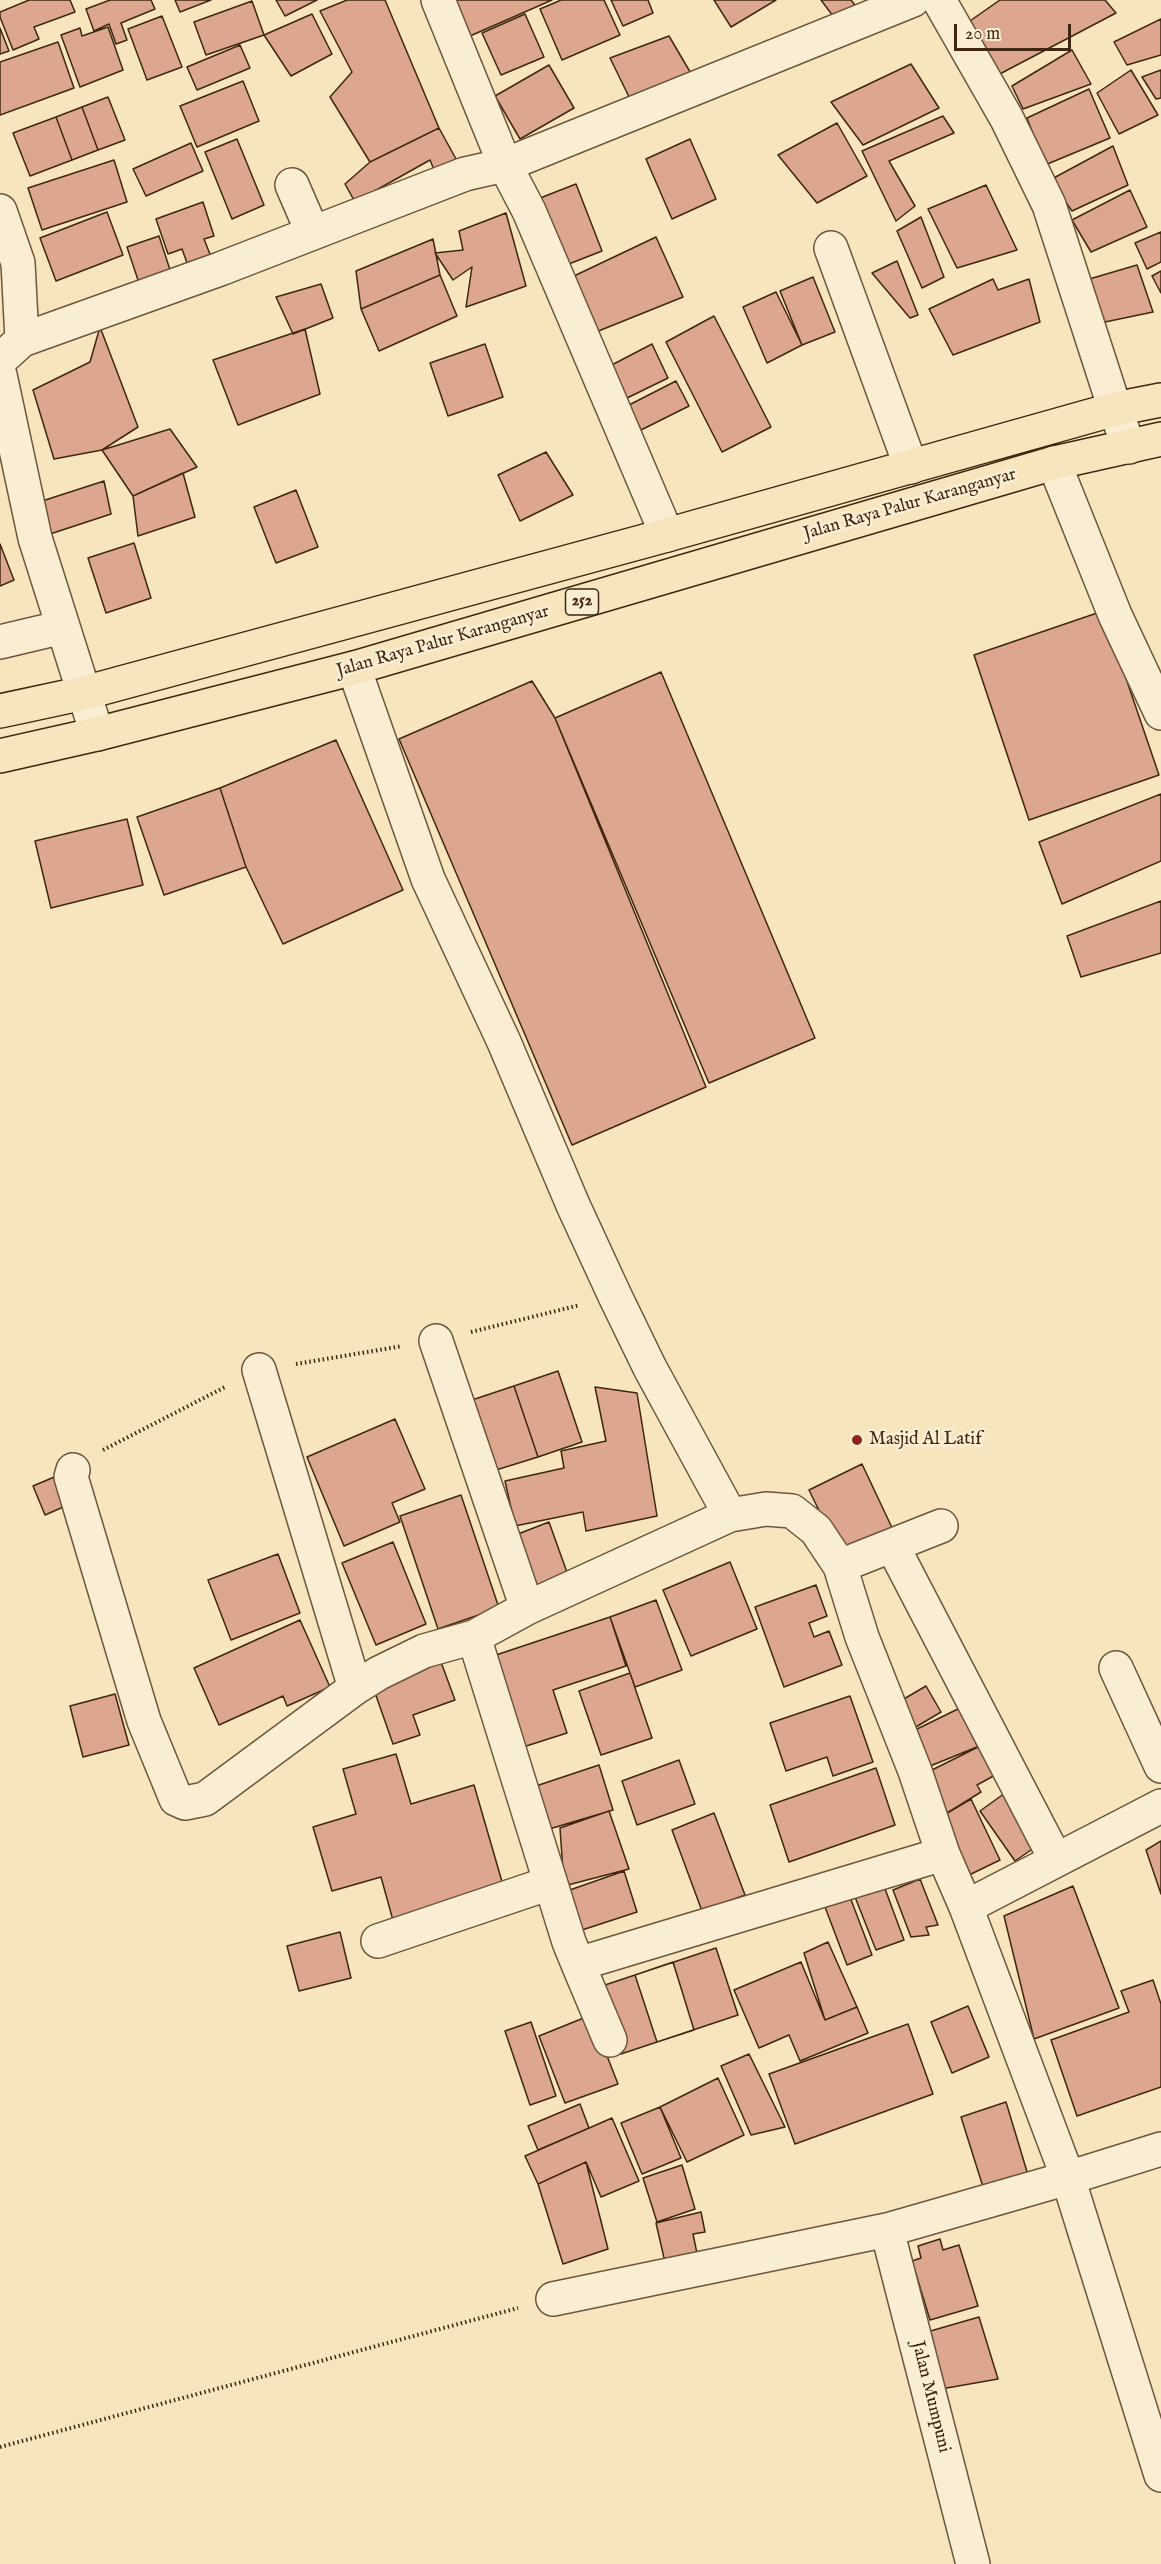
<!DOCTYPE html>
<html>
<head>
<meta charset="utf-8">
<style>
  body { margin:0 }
  #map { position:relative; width:1161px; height:2564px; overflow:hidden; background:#f6e5bd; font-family:"IM FELL English",serif }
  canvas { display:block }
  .scale { position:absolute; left:954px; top:24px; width:117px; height:27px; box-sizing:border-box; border:3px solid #3f2711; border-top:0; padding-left:8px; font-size:18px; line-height:21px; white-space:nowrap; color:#3f2711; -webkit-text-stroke:4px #f9eed4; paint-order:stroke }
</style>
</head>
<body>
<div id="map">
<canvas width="1161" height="2564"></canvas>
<div class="scale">20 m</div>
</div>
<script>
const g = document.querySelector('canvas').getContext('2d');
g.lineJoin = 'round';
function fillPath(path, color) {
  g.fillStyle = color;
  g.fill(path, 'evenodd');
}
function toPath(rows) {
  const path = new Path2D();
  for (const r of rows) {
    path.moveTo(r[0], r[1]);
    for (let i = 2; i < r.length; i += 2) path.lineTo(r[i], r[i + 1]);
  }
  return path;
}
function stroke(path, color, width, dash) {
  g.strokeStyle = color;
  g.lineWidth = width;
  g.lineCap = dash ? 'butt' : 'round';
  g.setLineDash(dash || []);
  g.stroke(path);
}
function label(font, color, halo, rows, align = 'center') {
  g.font = font + ' "IM FELL English",serif';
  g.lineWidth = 5;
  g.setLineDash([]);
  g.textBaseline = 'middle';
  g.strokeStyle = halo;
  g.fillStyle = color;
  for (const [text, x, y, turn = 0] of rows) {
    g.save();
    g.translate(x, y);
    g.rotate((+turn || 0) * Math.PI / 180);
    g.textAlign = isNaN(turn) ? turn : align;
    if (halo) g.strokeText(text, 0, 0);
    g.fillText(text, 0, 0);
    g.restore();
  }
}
const building = toPath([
  [29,0,70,0,75,12,34,27,39,39,13,50,0,17,0,12,29,0],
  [110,0,151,0,155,9,121,23,127,40,116,44,109,24,94,31,86,9,110,0],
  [175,0,211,0,180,12,175,0],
  [276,0,317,0,285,16,276,0],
  [347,0,385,0,439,128,370,162,330,97,352,72,320,11,347,0],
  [457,0,552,0,470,36,455,1,457,0],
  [561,0,604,0,620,35,562,60,540,9,561,0],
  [611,0,648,0,653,13,623,26,611,0],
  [714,0,776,0,731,27,714,0],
  [821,0,851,0,858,9,839,24,821,0],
  [1000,0,1105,0,1116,13,994,77,967,23,1000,0],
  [252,1,264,35,206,55,194,22,252,1],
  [312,14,332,54,291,76,264,35,312,14],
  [525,14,544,57,501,75,482,33,525,14],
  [162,16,182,67,147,80,128,29,162,16],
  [1161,19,1161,55,1127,65,1114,42,1161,19],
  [108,27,123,70,80,87,61,35,80,28,82,36,108,27],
  [0,28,9,51,0,54,0,28],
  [669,36,696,82,634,107,610,58,669,36],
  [58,42,74,88,0,115,0,62,58,42],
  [240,45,250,68,197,90,187,67,240,45],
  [1072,50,1091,84,1023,109,1012,86,1072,50],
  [911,64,939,108,863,145,831,102,911,64],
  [549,65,574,108,520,139,495,96,549,65],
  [1131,70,1158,115,1119,134,1097,93,1131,70],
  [1161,70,1161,98,1156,99,1142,77,1161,70],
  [243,81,259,121,197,147,180,106,243,81],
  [1089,89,1110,138,1045,165,1027,118,1089,89],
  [108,97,125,140,98,150,82,107,108,97],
  [82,107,98,150,72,160,56,117,82,107],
  [943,116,954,133,889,161,915,206,896,221,862,151,943,116],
  [56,117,72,160,30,176,13,133,56,117],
  [837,123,867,176,817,203,778,155,837,123],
  [439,128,461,168,437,177,430,160,355,202,345,184,370,162,439,128],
  [237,139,264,205,232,219,205,152,237,139],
  [690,139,716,199,672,219,646,159,690,139],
  [191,143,203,171,146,196,133,169,191,143],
  [1113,146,1128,185,1072,211,1050,180,1113,146],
  [114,160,127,202,42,230,28,188,114,160],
  [576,184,602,251,561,267,535,200,576,184],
  [986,185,1017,250,957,268,928,209,986,185],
  [1130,190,1147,227,1091,252,1072,220,1130,190],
  [203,202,214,236,204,239,213,262,190,271,182,249,168,254,156,219,203,202],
  [107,212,123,255,56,281,40,238,107,212],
  [506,213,526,286,466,307,472,267,453,280,435,253,463,250,459,231,506,213],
  [921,217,944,277,922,288,897,231,921,217],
  [1161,232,1161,262,1147,269,1135,243,1161,232],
  [159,236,172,276,140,286,127,247,159,236],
  [656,237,683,297,596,332,574,276,656,237],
  [433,239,440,275,361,309,356,271,433,239],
  [897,261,918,315,910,318,872,273,897,261],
  [1137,265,1153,312,1105,322,1086,280,1137,265],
  [1161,271,1161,293,1152,276,1161,271],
  [440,275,457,316,379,351,361,309,440,275],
  [813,277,835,332,802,345,780,291,813,277],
  [993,279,998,290,1029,279,1040,322,953,355,929,309,993,279],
  [321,284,333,318,293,334,276,297,321,284],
  [776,292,802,345,767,363,743,307,776,292],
  [714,316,771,427,722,452,666,342,714,316],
  [100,327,138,427,102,450,54,459,33,390,90,362,100,327],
  [305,329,320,394,238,425,213,360,305,329],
  [485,344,503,397,448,416,430,363,485,344],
  [652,344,668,378,623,400,606,368,652,344],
  [676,381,689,406,641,430,629,405,676,381],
  [170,429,197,467,133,496,102,450,170,429],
  [546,452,573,495,520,521,498,475,546,452],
  [183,473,195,517,138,536,133,496,183,473],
  [104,481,111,514,44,536,36,503,104,481],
  [296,490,318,547,276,563,254,507,296,490],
  [134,543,151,598,106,613,88,558,134,543],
  [0,544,14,580,0,586,0,544],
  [1103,611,1159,775,1029,820,974,655,1103,611],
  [661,672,815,1038,709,1083,555,718,661,672],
  [532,681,555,718,706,1087,572,1145,399,739,532,681],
  [336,740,403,890,283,944,246,867,220,788,336,740],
  [220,788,246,867,164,895,137,817,220,788],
  [1161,794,1161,861,1062,904,1039,842,1161,794],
  [127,819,143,885,51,908,35,841,127,819],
  [1161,901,1161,953,1081,977,1067,936,1161,901],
  [558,1371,582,1442,538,1457,514,1386,558,1371],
  [514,1386,538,1457,483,1474,463,1403,514,1386],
  [595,1387,637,1393,657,1516,586,1531,583,1512,515,1526,505,1481,564,1468,561,1451,606,1441,595,1387],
  [395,1419,425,1489,392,1503,400,1522,344,1546,307,1457,395,1419],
  [862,1464,894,1532,842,1558,809,1490,862,1464],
  [66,1472,77,1501,45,1515,33,1486,66,1472],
  [461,1495,499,1608,438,1629,400,1516,461,1495],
  [549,1522,569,1578,537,1589,518,1534,549,1522],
  [393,1542,426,1624,376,1645,342,1563,393,1542],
  [278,1554,300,1613,231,1640,208,1580,278,1554],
  [730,1562,757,1629,691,1656,663,1590,730,1562],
  [816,1585,827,1616,809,1623,814,1637,829,1631,842,1665,784,1687,755,1607,816,1585],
  [656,1600,682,1670,635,1687,610,1617,656,1600],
  [610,1617,626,1666,553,1690,567,1733,520,1748,490,1657,610,1617],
  [300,1620,330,1687,287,1706,283,1696,219,1725,194,1668,300,1620],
  [441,1662,455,1700,413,1715,420,1735,393,1744,373,1687,441,1662],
  [630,1673,652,1738,601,1755,579,1691,630,1673],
  [926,1686,941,1712,904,1734,897,1703,926,1686],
  [115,1694,129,1745,83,1757,70,1706,115,1694],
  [850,1696,873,1762,833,1776,827,1757,786,1771,770,1723,850,1696],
  [966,1705,982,1745,930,1766,913,1731,966,1705],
  [982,1745,999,1773,977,1785,981,1792,939,1818,928,1772,982,1745],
  [396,1754,411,1804,474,1785,505,1892,394,1924,381,1877,332,1891,313,1827,356,1814,343,1769,396,1754],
  [679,1760,695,1804,637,1825,622,1781,679,1760],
  [599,1765,613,1810,546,1830,533,1787,599,1765],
  [876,1768,895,1825,789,1862,770,1805,876,1768],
  [1005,1793,1041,1843,1015,1861,980,1811,1005,1793],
  [971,1799,1000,1860,967,1876,939,1818,971,1799],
  [609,1811,629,1869,564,1886,560,1828,609,1811],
  [714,1813,745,1895,702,1911,672,1830,714,1813],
  [1161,1841,1161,1894,1146,1850,1161,1841],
  [624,1871,637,1912,579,1931,567,1891,624,1871],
  [920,1879,938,1925,926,1927,929,1935,911,1937,893,1890,920,1879],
  [884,1886,904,1940,876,1950,855,1897,884,1886],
  [1073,1886,1119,2008,1034,2039,1004,1916,1073,1886],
  [850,1897,872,1955,847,1965,825,1907,850,1897],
  [340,1932,351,1978,299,1991,287,1946,340,1932],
  [828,1942,857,2007,825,2020,804,1953,828,1942],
  [716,1948,738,2015,621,2054,599,1987,716,1948],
  [673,1962,694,2030,657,2042,635,1975,673,1962],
  [801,1962,825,2020,857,2007,868,2033,800,2061,789,2035,759,2048,734,1990,801,1962],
  [1153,1980,1161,2004,1161,2087,1077,2116,1051,2040,1129,2012,1121,1991,1153,1980],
  [968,2006,989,2057,952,2073,931,2022,968,2006],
  [591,2015,618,2084,565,2103,539,2036,591,2015],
  [531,2022,556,2096,530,2105,505,2031,531,2022],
  [908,2024,933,2094,795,2144,769,2074,908,2024],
  [749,2054,785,2127,751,2135,721,2066,749,2054],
  [718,2078,744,2135,687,2162,660,2107,718,2078],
  [1006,2102,1028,2175,984,2190,961,2117,1006,2102],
  [580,2104,589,2128,538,2150,528,2126,580,2104],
  [660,2107,681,2158,642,2174,621,2123,660,2107],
  [612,2118,639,2181,601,2197,586,2162,538,2184,525,2156,612,2118],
  [586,2162,608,2249,563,2264,538,2184,586,2162],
  [682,2165,695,2209,657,2222,643,2178,682,2165],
  [701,2212,705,2232,693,2234,699,2263,667,2271,656,2223,701,2212],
  [940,2239,943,2250,959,2245,978,2306,930,2320,912,2261,921,2258,918,2246,940,2239],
  [979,2317,998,2379,941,2389,927,2332,979,2317]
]);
fillPath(building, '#dda68f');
stroke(building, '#3f2711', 1.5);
const minor = toPath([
  [438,0,505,165,529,211,667,535],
  [939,0,1007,119,1049,205,1115,409,1129,447],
  [292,185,312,231],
  [0,211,18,263,22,340],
  [831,248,911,467],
  [0,360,22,340,220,269,465,174,505,165,913,0],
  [0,375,35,538,97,734],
  [1054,463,1115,615,1161,713],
  [0,642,63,627],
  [354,668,428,879,504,1042,573,1205,615,1296,650,1368,730,1515],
  [436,1341,527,1608],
  [259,1370,355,1688],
  [73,1470,71,1477,144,1721,176,1799,185,1803,205,1799,355,1688,379,1673,424,1651,474,1637,527,1608,730,1515,766,1509,792,1511,816,1530,840,1566,862,1637,915,1771,943,1854,966,1907,1068,2178,1161,2475],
  [893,1547,1056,1860],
  [840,1566,941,1526],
  [474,1637,569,1942,578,1964,943,1854],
  [1116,1668,1161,1766],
  [966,1907,1161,1806],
  [378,1941,550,1883],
  [578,1964,610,2040],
  [887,2230,973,2564],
  [553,2299,887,2230,1068,2178,1161,2149]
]);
const major = toPath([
  [0,711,84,693,667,535,1115,409,1161,400],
  [0,756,97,734,354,668,1054,463,1161,439]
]);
stroke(minor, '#6d563c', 36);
stroke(major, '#3f2711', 36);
stroke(toPath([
  [471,1332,580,1305],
  [296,1364,402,1346],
  [103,1450,227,1386],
  [0,2447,518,2308]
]), '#3f2711', 4, [1.5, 3]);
stroke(minor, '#f9eed4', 33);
stroke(major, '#f6e5bd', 33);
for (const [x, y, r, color] of [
  [857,1440,6,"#8f2418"]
]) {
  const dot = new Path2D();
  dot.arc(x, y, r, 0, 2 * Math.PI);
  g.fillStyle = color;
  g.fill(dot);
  stroke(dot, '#f9eed4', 2);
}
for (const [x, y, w] of [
  [582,602,33]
]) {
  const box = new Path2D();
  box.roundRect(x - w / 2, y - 13, w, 26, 4.5);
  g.fillStyle = '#f9eed4';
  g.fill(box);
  stroke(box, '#3f2711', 1.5);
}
label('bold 16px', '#3f2711', null, [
  ["252",582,602]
]);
label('18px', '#3f2711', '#f9eed4', [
  ["Jalan Raya Palur Karanganyar",910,505,-16],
  ["Jalan Raya Palur Karanganyar",443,642,-16],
  ["Jalan Mumpuni",930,2397,76]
]);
label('18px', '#3f2711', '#f9eed4', [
  ["Masjid Al Latif",869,1440]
], 'left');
</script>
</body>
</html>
